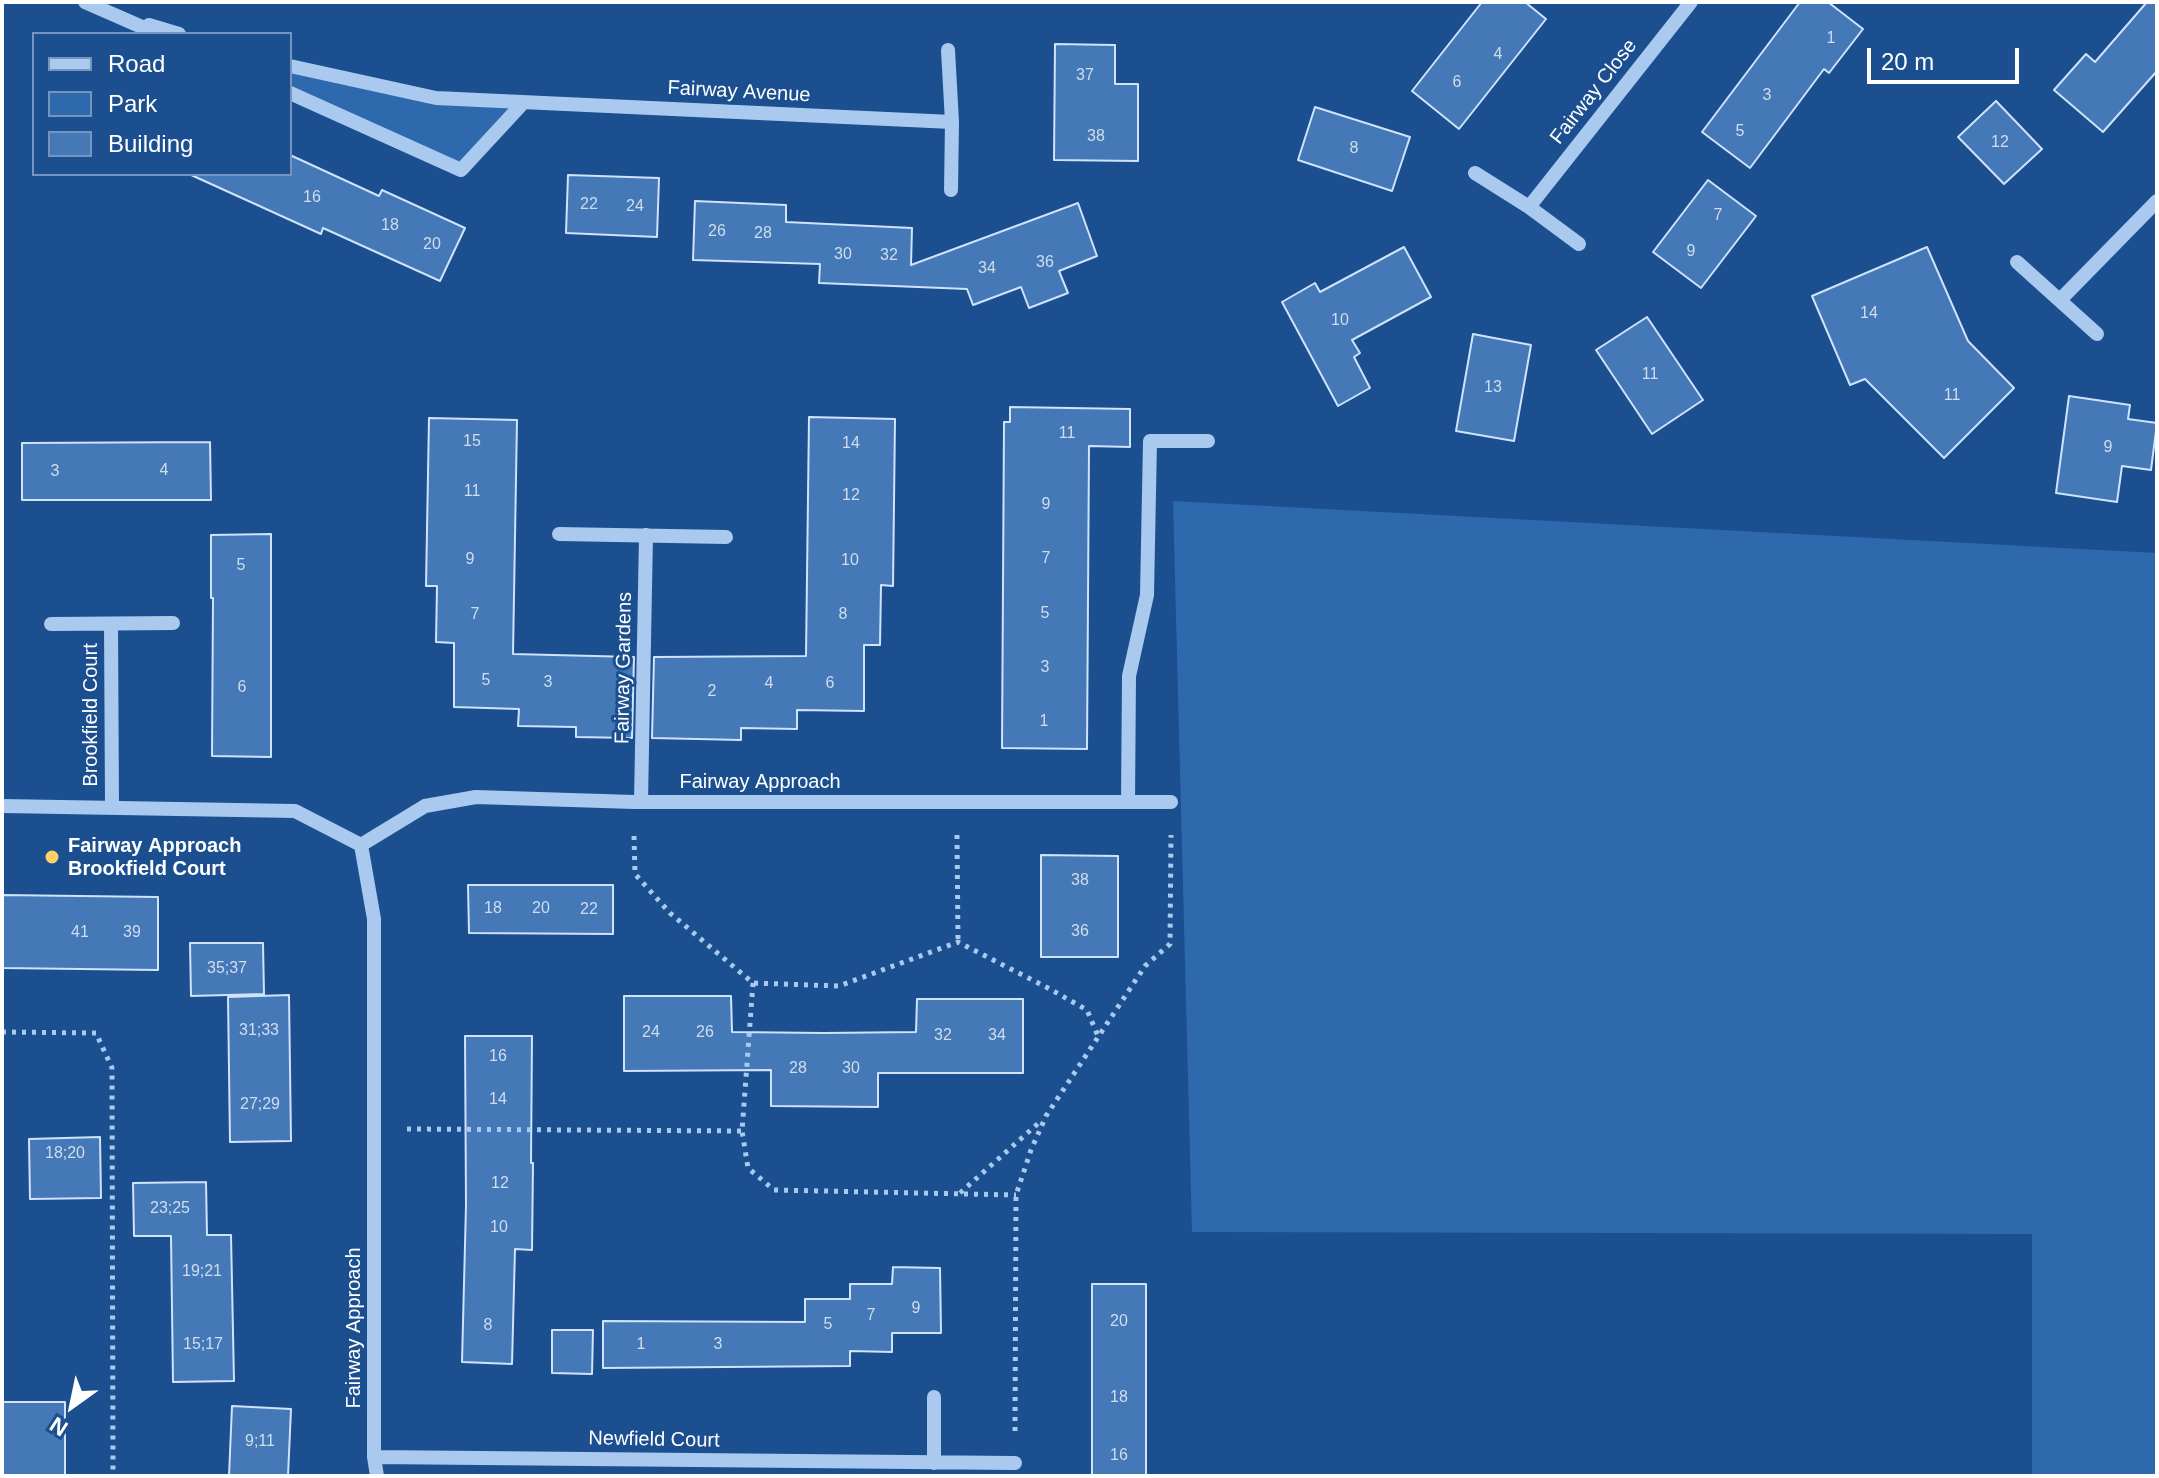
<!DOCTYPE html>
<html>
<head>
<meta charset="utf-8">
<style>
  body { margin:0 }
  #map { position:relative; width:2159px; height:1478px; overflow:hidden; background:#1b4f8f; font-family:Arial,sans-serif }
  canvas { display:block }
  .frame { position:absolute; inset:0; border:4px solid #fff; pointer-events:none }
  .legend { position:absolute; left:32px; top:32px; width:260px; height:144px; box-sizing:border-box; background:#1b4f8f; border:2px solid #7695bc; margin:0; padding:10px 14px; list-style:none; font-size:24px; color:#fff }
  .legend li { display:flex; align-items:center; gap:16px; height:40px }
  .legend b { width:40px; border:2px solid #7695bc }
  .north { position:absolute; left:32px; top:1366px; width:80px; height:80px; -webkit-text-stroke:6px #1b4f8f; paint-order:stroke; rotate:213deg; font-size:22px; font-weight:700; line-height:32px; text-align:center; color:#fff }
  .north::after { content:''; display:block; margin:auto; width:28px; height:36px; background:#fff; clip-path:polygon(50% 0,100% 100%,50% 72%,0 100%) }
  .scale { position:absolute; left:1867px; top:48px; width:152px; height:36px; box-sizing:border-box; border:4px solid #fff; border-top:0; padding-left:10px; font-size:24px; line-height:28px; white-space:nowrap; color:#fff; -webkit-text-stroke:6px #1b4f8f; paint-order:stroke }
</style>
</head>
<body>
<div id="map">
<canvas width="2159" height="1478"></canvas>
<div class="frame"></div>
<ul class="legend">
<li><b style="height:10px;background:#a9c9ee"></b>Road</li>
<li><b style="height:22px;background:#2e69ad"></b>Park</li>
<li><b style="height:22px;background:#4478b7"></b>Building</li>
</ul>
<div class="north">N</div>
<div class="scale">20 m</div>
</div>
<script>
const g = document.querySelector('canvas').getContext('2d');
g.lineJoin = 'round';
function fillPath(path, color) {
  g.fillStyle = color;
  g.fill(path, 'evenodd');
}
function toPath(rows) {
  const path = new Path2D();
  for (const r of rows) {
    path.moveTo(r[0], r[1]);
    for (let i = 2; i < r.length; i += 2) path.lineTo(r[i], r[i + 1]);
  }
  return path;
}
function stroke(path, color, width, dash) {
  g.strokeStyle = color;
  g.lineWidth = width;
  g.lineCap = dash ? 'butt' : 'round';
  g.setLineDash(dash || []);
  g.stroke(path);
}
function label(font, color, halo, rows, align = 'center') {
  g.font = font + ' Arial,sans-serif';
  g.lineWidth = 6;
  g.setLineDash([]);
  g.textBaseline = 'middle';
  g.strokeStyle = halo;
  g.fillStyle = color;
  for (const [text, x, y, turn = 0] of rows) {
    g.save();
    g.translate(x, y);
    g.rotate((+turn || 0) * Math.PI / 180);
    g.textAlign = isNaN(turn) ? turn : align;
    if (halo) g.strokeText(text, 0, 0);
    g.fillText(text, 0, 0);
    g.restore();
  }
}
fillPath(toPath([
  [290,66,436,98,523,103,461,170,290,93],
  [1173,501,2157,553,2157,1476,2032,1476,2032,1234,1192,1232]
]), '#2e69ad');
const building = toPath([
  [1482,2,1525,2,1546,19,1459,129,1412,91,1482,2],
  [1800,2,1828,2,1863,29,1829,73,1824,69,1750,168,1702,132,1800,2],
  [2147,2,2157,2,2157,71,2103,132,2054,90,2086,54,2095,62,2147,2],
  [1055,44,1115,45,1115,84,1138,84,1138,161,1054,160,1055,44],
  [1996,101,2042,149,2004,184,1958,137,1996,101],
  [1315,107,1410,137,1392,191,1298,160,1315,107],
  [290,155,379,196,382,190,465,228,440,281,323,228,321,234,189,174,290,174,290,155],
  [568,175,659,178,657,237,566,233,568,175],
  [1708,180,1756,216,1701,288,1653,252,1708,180],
  [695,201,786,205,786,222,912,228,911,265,1078,203,1097,256,1059,271,1068,293,1029,308,1021,287,973,305,967,289,819,283,820,264,693,260,695,201],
  [1404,247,1431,297,1352,340,1360,353,1354,357,1370,388,1338,406,1282,302,1315,283,1320,292,1404,247],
  [1927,247,1968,341,2014,388,1944,458,1865,379,1850,385,1812,296,1927,247],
  [1647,317,1703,400,1652,434,1596,350,1647,317],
  [1473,334,1531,345,1514,441,1456,431,1473,334],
  [2069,396,2130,405,2128,419,2157,423,2151,470,2122,466,2117,502,2056,493,2069,396],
  [1010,407,1130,409,1130,447,1089,446,1087,749,1002,748,1004,422,1010,422,1010,407],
  [809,417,895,419,893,586,881,585,880,645,864,645,864,711,797,710,797,729,741,728,741,740,652,738,654,657,806,656,809,417],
  [429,418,517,420,513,654,634,657,632,738,576,737,576,727,518,726,519,709,454,707,454,643,436,642,437,586,426,586,429,418],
  [210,442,211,500,22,500,22,443,210,442],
  [271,534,271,757,212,756,213,598,211,598,211,535,271,534],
  [1041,855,1118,856,1118,957,1041,957,1041,855],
  [468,885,613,885,613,934,469,933,468,885],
  [2,895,158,897,158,970,2,968,2,895],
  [190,943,263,943,264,994,191,996,190,943],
  [289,995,291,1141,230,1142,228,997,289,995],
  [624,996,731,996,732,1032,824,1033,916,1032,917,999,1023,999,1023,1073,878,1073,878,1107,771,1106,771,1070,624,1071,624,996],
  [465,1036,532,1036,531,1163,533,1163,532,1250,515,1249,512,1364,462,1362,466,1205,465,1036],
  [100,1137,101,1198,30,1199,29,1139,100,1137],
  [206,1182,207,1235,231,1235,234,1381,173,1382,171,1236,134,1236,133,1183,206,1182],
  [893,1267,940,1268,941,1333,892,1333,892,1352,850,1351,850,1366,603,1368,603,1321,805,1322,805,1299,850,1299,850,1284,892,1284,893,1267],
  [1092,1284,1146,1284,1146,1476,1092,1476,1092,1284],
  [552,1330,593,1330,592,1374,552,1373,552,1330],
  [2,1402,65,1402,65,1476,2,1476,2,1402],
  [232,1406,291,1409,288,1476,229,1476,232,1406]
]);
fillPath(building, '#4478b7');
stroke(building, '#cfe3fa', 2);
stroke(toPath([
  [957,835,958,942],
  [634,836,635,874,670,913,753,983,839,986,958,942,1048,988,1087,1010,1098,1036],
  [753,983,742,1131,748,1168,774,1190,1016,1195],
  [2,1032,96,1033,112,1068,113,1476],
  [407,1129,742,1131],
  [960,1193,1042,1120],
  [1015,1431,1016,1195,1031,1150,1046,1116,1145,966,1170,944,1171,835]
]), '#a9c9ee', 5, [4, 6]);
stroke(toPath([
  [85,2,158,34],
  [149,25,179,34],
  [948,50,952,122,951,190],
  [290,66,436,98,952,122],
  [290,93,461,170,523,103],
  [1475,173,1529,207,1579,244],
  [1529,207,1691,2],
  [2017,262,2097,334],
  [2060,300,2157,201],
  [559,534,726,537],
  [51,624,173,623],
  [111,624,112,806],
  [641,802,646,535],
  [1128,802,1129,676,1147,595,1150,441,1208,441],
  [2,806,295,811,361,845,374,919,374,1457,377,1476],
  [361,845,425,806,476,797,634,802,1171,802],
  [934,1397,934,1463],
  [374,1457,1015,1463]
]), '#a9c9ee', 14);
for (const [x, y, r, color] of [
  [52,857,8,"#ffd166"]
]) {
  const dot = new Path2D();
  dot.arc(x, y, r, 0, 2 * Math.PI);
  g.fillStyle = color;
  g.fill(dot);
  stroke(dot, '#1b4f8f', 3);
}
label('16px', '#d0dded', null, [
  ["1",1831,39],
  ["4",1498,55],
  ["37",1085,76],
  ["6",1457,83],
  ["3",1767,96],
  ["5",1740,132],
  ["38",1096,137],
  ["12",2000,143],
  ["8",1354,149],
  ["16",312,198],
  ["22",589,205],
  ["24",635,207],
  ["7",1718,216],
  ["18",390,226],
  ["26",717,232],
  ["28",763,234],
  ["20",432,245],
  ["9",1691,252],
  ["30",843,255],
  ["32",889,256],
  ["36",1045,263],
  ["34",987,269],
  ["14",1869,314],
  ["10",1340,321],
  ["11",1650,375],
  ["13",1493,388],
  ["11",1952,396],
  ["11",1067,434],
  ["15",472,442],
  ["14",851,444],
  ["9",2108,448],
  ["4",164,471],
  ["3",55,472],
  ["11",472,492],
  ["12",851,496],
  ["9",1046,505],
  ["7",1046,559],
  ["9",470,560],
  ["10",850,561],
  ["5",241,566],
  ["5",1045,614],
  ["7",475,615],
  ["8",843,615],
  ["3",1045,668],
  ["5",486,681],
  ["3",548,683],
  ["4",769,684],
  ["6",830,684],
  ["6",242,688],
  ["2",712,692],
  ["1",1044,722],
  ["38",1080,881],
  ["18",493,909],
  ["20",541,909],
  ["22",589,910],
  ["36",1080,932],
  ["41",80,933],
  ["39",132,933],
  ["35;37",227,969],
  ["31;33",259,1031],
  ["24",651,1033],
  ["26",705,1033],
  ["32",943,1036],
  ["34",997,1036],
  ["16",498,1057],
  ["28",798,1069],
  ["30",851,1069],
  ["14",498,1100],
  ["27;29",260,1105],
  ["18;20",65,1154],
  ["12",500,1184],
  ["23;25",170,1209],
  ["10",499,1228],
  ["19;21",202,1272],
  ["9",916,1309],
  ["7",871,1316],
  ["20",1119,1322],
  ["5",828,1325],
  ["8",488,1326],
  ["15;17",203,1345],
  ["1",641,1345],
  ["3",718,1345],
  ["18",1119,1398],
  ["9;11",260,1442],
  ["16",1119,1456]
]);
label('20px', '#fff', '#1b4f8f', [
  ["Fairway Avenue",739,92,3],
  ["Fairway Close",1594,92,-52],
  ["Fairway Gardens",624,668,-89],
  ["Brookfield Court",91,715,-90],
  ["Fairway Approach",760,782],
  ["Fairway Approach",354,1328,-90],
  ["Newfield Court",654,1440,1]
]);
label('bold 20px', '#fff', '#1b4f8f', [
  ["Fairway Approach",68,846],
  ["Brookfield Court",68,869]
], 'left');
</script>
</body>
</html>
